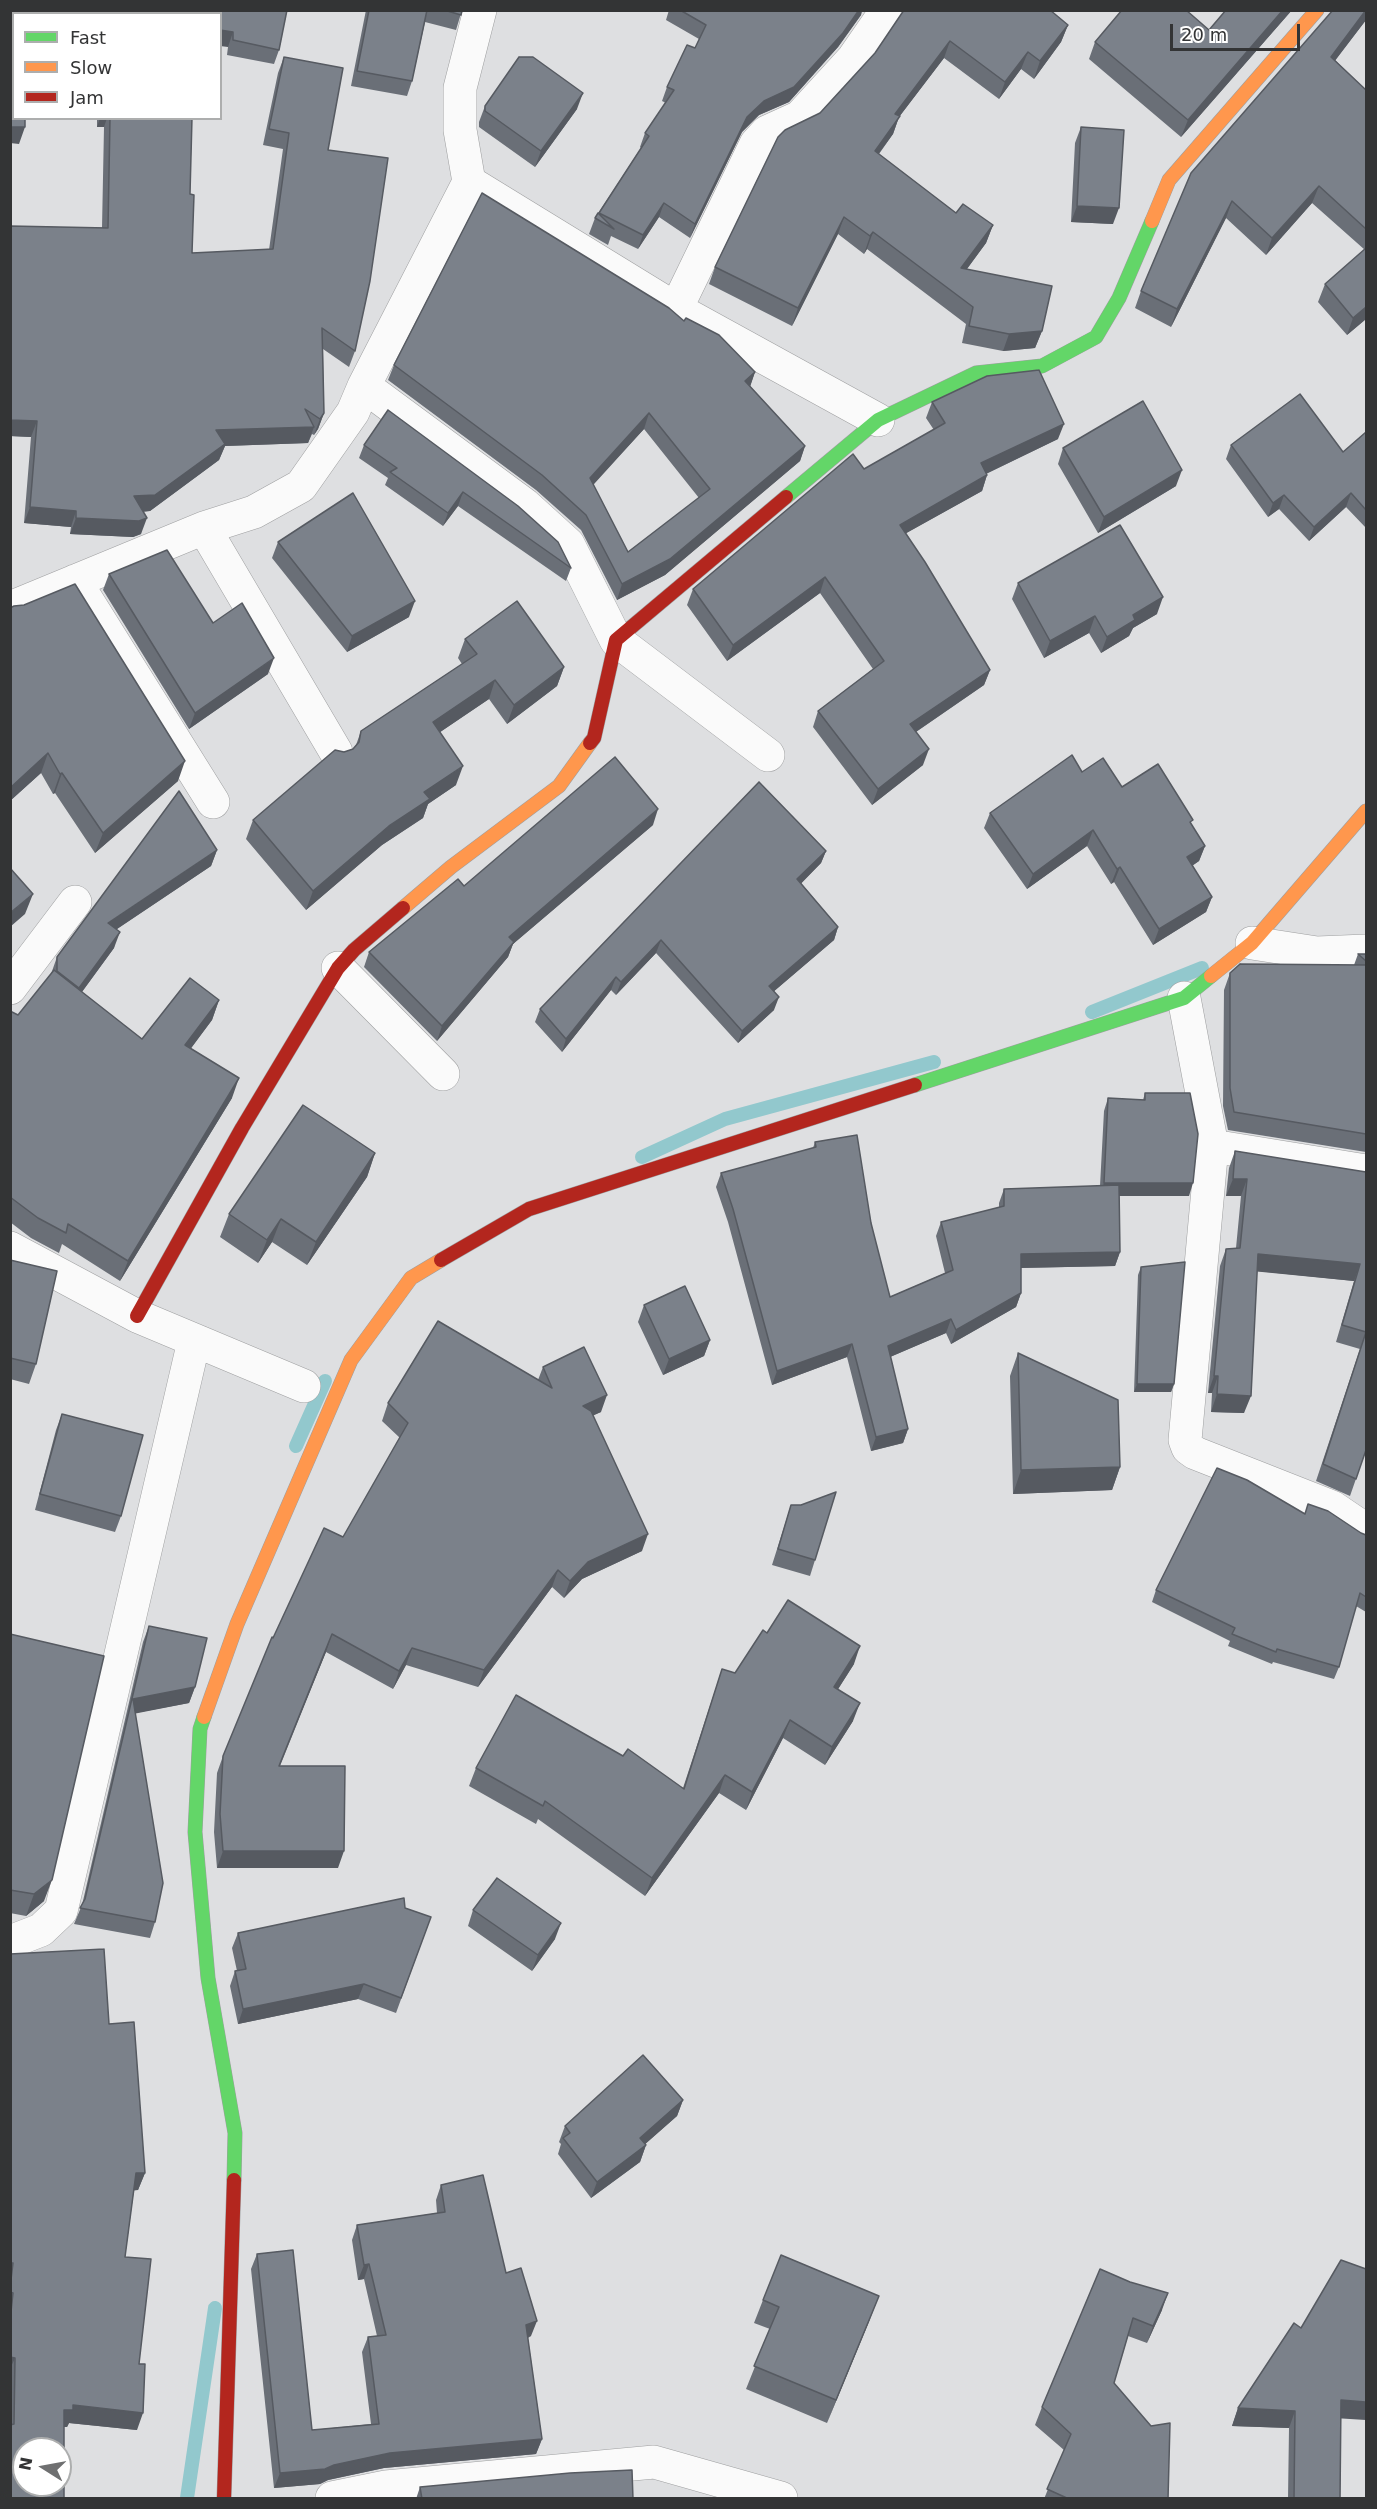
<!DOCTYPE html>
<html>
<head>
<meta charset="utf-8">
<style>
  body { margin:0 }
  #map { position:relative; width:1377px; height:2509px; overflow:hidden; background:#dedfe1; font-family:"DejaVu Sans",sans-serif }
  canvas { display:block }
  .frame { position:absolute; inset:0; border:12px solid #333435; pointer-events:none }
  .legend { position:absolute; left:12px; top:12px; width:210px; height:108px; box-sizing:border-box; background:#fff; border:2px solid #adaeae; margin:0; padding:8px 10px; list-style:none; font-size:18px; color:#333435 }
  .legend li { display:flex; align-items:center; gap:12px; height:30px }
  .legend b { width:30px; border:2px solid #adaeae }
  .north { position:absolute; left:12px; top:2437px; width:60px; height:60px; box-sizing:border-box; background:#fff; border:2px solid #adaeae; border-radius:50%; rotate:281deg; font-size:16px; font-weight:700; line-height:24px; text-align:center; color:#333435 }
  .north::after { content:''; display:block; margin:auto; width:21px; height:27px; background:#6f7071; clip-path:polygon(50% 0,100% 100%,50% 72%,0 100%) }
  .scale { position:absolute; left:1170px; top:24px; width:130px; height:27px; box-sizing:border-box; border:3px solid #333435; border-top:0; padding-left:8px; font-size:18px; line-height:21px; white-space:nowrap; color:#333435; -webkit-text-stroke:4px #fff; paint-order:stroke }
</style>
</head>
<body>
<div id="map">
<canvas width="1377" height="2509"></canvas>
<div class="frame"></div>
<ul class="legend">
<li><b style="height:8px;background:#63d668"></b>Fast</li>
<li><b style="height:8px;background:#ff974d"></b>Slow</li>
<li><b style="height:8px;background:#b3261e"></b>Jam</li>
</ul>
<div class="north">N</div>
<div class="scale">20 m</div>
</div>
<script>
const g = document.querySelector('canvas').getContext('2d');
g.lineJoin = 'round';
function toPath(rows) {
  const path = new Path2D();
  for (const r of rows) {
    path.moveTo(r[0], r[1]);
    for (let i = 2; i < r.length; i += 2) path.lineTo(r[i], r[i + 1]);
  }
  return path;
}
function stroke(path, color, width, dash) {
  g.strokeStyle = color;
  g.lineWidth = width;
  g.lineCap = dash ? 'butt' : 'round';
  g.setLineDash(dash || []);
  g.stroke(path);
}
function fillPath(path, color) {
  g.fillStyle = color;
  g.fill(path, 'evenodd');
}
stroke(toPath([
  [1092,1012,1202,968],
  [642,1157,725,1119,934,1062],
  [296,1446,325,1381],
  [187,2498,215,2308]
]), '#92c8cd', 14);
const street = toPath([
  [469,182,676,309,878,420],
  [676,309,756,144,767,132,800,117,853,59,887,10],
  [364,386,525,505,568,544,616,640,768,755],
  [204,528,336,752],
  [75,581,213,802],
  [10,608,204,528,254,512,301,486,353,412,364,386,469,182,460,130,460,88,480,10],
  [1252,943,1317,953,1366,951],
  [338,968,443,1074],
  [10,988,75,902],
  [1184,998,1212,1146,1185,1440,1188,1448,1195,1453,1332,1507,1366,1530],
  [1212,1146,1366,1171],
  [10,1248,137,1316,304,1386],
  [10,1942,41,1930,61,1911,194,1341],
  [332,2498,386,2487,654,2462,781,2498]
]);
const fast = toPath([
  [786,497,878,420,976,373,1042,366,1096,337,1119,298,1152,221],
  [915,1085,1184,998,1211,976],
  [204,1717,200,1729,195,1832,208,1978,235,2133,234,2180]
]);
const slow = toPath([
  [1152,221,1169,180,1317,10],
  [403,908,451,867,559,786,590,743],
  [1211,976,1252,943,1366,811],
  [204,1717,237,1624,351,1360,411,1278,441,1260]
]);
const jam = toPath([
  [590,743,594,738,616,640,786,497],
  [441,1260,529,1209,915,1085],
  [137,1316,242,1128,338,968,354,950,403,908],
  [224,2498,234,2180]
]);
stroke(street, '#9e9fa0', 34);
stroke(fast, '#9e9fa0', 15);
stroke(slow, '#9e9fa0', 15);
stroke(jam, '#9e9fa0', 15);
stroke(street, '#fafafa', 33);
stroke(fast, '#63d668', 14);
stroke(slow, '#ff974d', 14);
stroke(jam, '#b3261e', 14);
fillPath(toPath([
  [27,10,287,10,279,50,274,64,227,55,228,47,220,14,45,14],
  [366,10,462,10,456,30,425,22,412,81,407,96,351,86],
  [669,10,862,10,861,15,838,47,789,102,759,115,742,132,690,238,659,217,638,249,611,236,608,245,589,234,595,218,641,148,640,147,645,133,666,103,662,101,667,87,695,48,699,39,666,20],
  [904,10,1068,25,1061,42,1034,79,1021,69,999,99,944,58,899,117,893,134,879,154,956,213,993,225,986,243,967,269,1042,331,1035,348,1003,351,962,343,966,324,867,249,864,254,838,234,792,326,709,284,715,267,820,113,875,53],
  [1292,10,1181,137,1089,59,1095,42,1209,30],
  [1366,10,1366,20,1335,60,1366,90,1366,319,1347,335,1318,302,1325,284,1365,250,1312,203,1266,255,1226,218,1171,327,1135,308,1141,291],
  [284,57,328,150,355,351,349,367,323,349,324,413,318,429,314,435,312,434,308,443,225,446,219,460,150,511,143,512,141,534,133,537,70,534,71,527,24,523,31,437,10,436,10,226,102,228,104,127,97,127,97,118,192,118,190,194,192,253,269,250,283,149,263,145,278,73],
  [485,106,577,109,535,167,479,127,479,122],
  [1081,127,1113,224,1071,222,1075,143],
  [684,321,755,372,750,386,805,446,800,461,665,575,617,600,581,530,536,490,388,380,394,365],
  [644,429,699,498,628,552,593,484],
  [932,402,1058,439,986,474,987,475,982,491,906,533,990,670,984,685,916,732,923,765,872,805,813,727,818,711,873,669,820,593,727,661,687,605,693,589,864,469,934,430,926,418],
  [388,410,571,568,566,581,458,506,443,526,385,485,388,478,359,458,364,445],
  [1366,432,1366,528,1346,507,1309,541,1279,509,1268,517,1226,459,1231,445,1343,452],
  [1063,448,1176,486,1098,533,1058,464],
  [278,542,409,617,347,652,272,558],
  [109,574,268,674,189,729,103,590],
  [1018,583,1157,614,1133,628,1129,636,1101,653,1089,633,1044,658,1012,599],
  [10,608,178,781,95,853,55,793,53,794,41,773,10,801],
  [465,639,564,667,557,686,507,724,489,699,440,732,456,785,428,804,423,818,382,845,306,910,246,839,253,820,344,752,353,749,356,745,361,731,462,664,458,658],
  [1082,772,1122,787,1191,824,1205,846,1199,861,1192,866,1212,897,1206,912,1153,945,1114,882,1111,884,1087,846,1027,889,984,828,990,813],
  [759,782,826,851,821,863,801,883,838,927,834,940,774,991,774,1010,738,1043,656,953,616,995,611,990,562,1052,535,1022,540,1009],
  [653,825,513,944,508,957,437,1041,364,967,369,952,464,886],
  [217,850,211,866,117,929,114,948,82,992,142,1039,219,1000,212,1020,190,1049,232,1098,120,1281,62,1244,59,1253,31,1238,10,1222,10,1011,18,1015,51,974,57,957],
  [1358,954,1366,954,1366,1152,1228,1130,1223,1106,1224,990,1230,973,1354,965],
  [1145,1093,1189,1196,1119,1196,1120,1252,1115,1266,1021,1268,1021,1293,1016,1307,951,1344,946,1333,890,1357,908,1429,903,1443,871,1451,847,1357,772,1385,728,1222,716,1187,721,1173,813,1148,815,1142,871,1223,890,1297,945,1273,936,1236,941,1222,999,1208,999,1203,1004,1189,1100,1186,1104,1111,1108,1098,1143,1100],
  [1235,1151,1366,1172,1366,1450,1350,1496,1316,1481,1360,1349,1336,1342,1354,1281,1257,1271,1244,1413,1211,1412,1212,1393,1208,1393,1220,1266,1226,1249,1236,1248,1241,1196,1226,1196,1229,1168],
  [375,1153,367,1177,307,1265,272,1242,258,1263,220,1237,229,1214],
  [10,1260,36,1364,29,1384,10,1379],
  [1141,1267,1174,1384,1171,1392,1134,1392,1138,1275],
  [644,1305,710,1340,704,1356,663,1375,638,1322],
  [1018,1353,1120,1467,1112,1490,1013,1494,1010,1376],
  [543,1367,601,1412,593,1415,642,1551,582,1579,564,1598,552,1587,478,1687,406,1665,393,1689,326,1652,280,1766,338,1868,217,1868,214,1832,217,1773,223,1756,273,1638,343,1537,400,1438,382,1421,388,1403,538,1380],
  [62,1414,121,1516,115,1532,35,1510,56,1430],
  [791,1505,801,1505,815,1560,810,1576,772,1565],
  [1305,1514,1361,1533,1366,1535,1366,1612,1356,1606,1339,1667,1334,1679,1273,1662,1272,1664,1228,1646,1230,1641,1152,1602,1156,1590],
  [149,1626,195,1687,189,1703,135,1713,155,1922,150,1938,74,1924,82,1905,143,1642],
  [767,1633,854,1664,838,1689,853,1721,825,1765,783,1738,746,1810,719,1793,645,1896,538,1819,536,1824,469,1786,476,1768,623,1756,683,1788,722,1669,735,1673],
  [10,1634,44,1901,26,1916,10,1913],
  [405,1908,431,1917,396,2013,358,1999,238,2024,230,1986,235,1971,237,1971,232,1948,238,1933],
  [473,1910,555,1939,532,1971,468,1926],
  [10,1954,109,2024,145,2173,138,2190,134,2190,125,2257,139,2364,137,2430,69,2423,67,2427,64,2427,10,2499],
  [683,2100,677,2116,645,2144,646,2145,640,2162,591,2198,558,2154,561,2144,559,2142,565,2126],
  [441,2185,506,2273,531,2336,528,2338,542,2439,536,2454,384,2468,328,2480,320,2484,274,2488,251,2269,257,2254,312,2430,371,2424,362,2352,368,2337,377,2336,364,2279,358,2280,352,2240,357,2225,437,2213,436,2200],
  [1100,2269,1162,2310,1147,2343,1128,2336,1114,2383,1168,2499,1044,2499,1064,2450,1035,2425,1042,2407],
  [763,2300,870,2319,827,2423,746,2389,770,2329,754,2323],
  [1294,2323,1341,2418,1340,2499,1288,2499,1289,2428,1232,2426,1238,2408],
  [420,2487,633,2499,416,2499]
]), '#6a6f77');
fillPath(toPath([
  [859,10,862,10,861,15,838,47,789,102,759,115,742,132,690,238,695,224,747,117],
  [1283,10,1292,10,1181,137,1188,120],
  [1366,10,1366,20,1325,74,1331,57],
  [1068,25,1061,42,1034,79,1040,61],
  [220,30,233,32,228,47,220,46],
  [950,41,944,58,899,117,893,134,868,168,875,151,895,114],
  [1028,52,1021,69,999,99,1005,82],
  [583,93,577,109,535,167,541,151],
  [100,118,107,118,104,127,97,127],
  [10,127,25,127,19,144,10,143],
  [1319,186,1312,203,1266,255,1272,238],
  [1232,201,1226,218,1171,327,1177,309],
  [664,203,659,217,638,249,643,235],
  [1077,206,1119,208,1113,224,1071,222],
  [844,217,838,234,792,326,798,308],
  [993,225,986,243,955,285,961,268],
  [873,232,867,249,864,254,870,236],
  [1366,307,1366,319,1347,335,1353,318],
  [1042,331,1035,348,1003,351,1009,334],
  [755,372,750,387,745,381],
  [324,413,318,429,314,435,320,419],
  [649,413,644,429,585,494,590,478],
  [10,420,37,421,31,437,10,436],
  [1064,424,1058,439,975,479,981,463],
  [314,427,308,443,225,446,219,460,150,511,128,512,134,496,216,430],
  [805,446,800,461,665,575,617,600,622,584],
  [1182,470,1176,486,1098,533,1104,517],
  [987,475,982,491,894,540,900,525],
  [463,492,458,506,443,526,448,513],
  [1351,493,1346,507,1309,541,1314,527],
  [1284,495,1279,509,1268,517,1273,503],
  [30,507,76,511,71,527,24,523],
  [76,518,147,518,141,534,133,537,70,534],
  [825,577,820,593,727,661,733,645],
  [1163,597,1157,614,1133,628,1129,636,1101,653,1107,637,1133,615],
  [415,601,409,617,347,652,352,636],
  [1095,616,1089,633,1044,658,1050,641],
  [274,658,268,674,189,729,195,713],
  [564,667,557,686,507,724,514,705],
  [990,670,984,685,904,740,910,724],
  [495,680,489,699,427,741,433,722],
  [929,749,923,765,872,805,878,789],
  [48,753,41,773,10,801,10,788],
  [185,761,178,781,95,853,103,833],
  [463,766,456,785,428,804,423,818,382,845,306,910,313,891,424,792],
  [62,773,55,793,53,794,60,774],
  [658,809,653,825,513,944,508,957,437,1041,442,1026,509,937],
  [1093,830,1087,846,1027,889,1033,874],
  [1205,846,1199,861,1181,873,1187,857],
  [217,850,211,866,102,939,108,923],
  [826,851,821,863,793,892,797,879],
  [1120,867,1114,882,1111,884,1117,869],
  [33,894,25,914,10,927,10,913],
  [1212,897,1206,912,1153,945,1159,929],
  [838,927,834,940,765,999,769,986],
  [120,932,114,948,73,1004,79,988],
  [661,940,656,953,616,995,621,982],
  [616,977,611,990,562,1052,566,1039],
  [779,997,774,1010,738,1043,742,1031],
  [219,1000,212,1020,178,1066,185,1045],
  [239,1078,232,1098,120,1281,128,1261],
  [375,1153,367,1177,307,1265,316,1242],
  [1233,1179,1247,1179,1241,1196,1226,1196],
  [1104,1183,1193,1183,1189,1196,1099,1196],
  [281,1219,272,1242,258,1263,267,1240],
  [1120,1252,1115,1266,1016,1268,1021,1254],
  [1258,1254,1360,1264,1354,1281,1252,1271],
  [1021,1293,1016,1307,951,1344,956,1330],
  [951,1319,946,1333,883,1360,888,1346],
  [710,1340,704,1356,663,1375,669,1359],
  [852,1344,847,1357,772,1385,777,1371],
  [1214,1376,1218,1376,1212,1393,1208,1393],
  [1137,1384,1174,1384,1171,1392,1134,1392],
  [1217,1394,1251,1396,1244,1413,1211,1412],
  [607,1395,601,1412,577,1423,583,1406],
  [908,1429,903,1443,871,1451,876,1437],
  [1120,1467,1112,1490,1013,1494,1021,1470],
  [648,1534,642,1551,582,1579,564,1598,570,1581,588,1562],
  [558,1570,552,1587,478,1687,484,1670],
  [332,1634,326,1652,272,1783,279,1766],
  [860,1646,854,1664,828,1705,834,1687],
  [412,1648,406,1665,393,1689,399,1671],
  [195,1687,189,1703,128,1715,133,1699],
  [860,1703,853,1721,825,1765,832,1747],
  [790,1720,783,1738,746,1810,752,1792],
  [725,1775,719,1793,645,1896,652,1878],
  [223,1851,344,1851,338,1868,217,1868],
  [52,1880,44,1901,26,1916,34,1894],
  [561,1923,555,1939,532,1971,538,1955],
  [364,1984,358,1999,238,2024,243,2009],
  [683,2100,677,2116,634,2154,640,2138],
  [646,2145,640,2162,591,2198,597,2182],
  [136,2173,145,2173,138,2190,130,2191],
  [369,2264,364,2279,358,2280,364,2265],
  [1168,2293,1162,2310,1147,2343,1153,2326],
  [879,2296,870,2319,827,2423,836,2400],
  [537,2321,531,2336,520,2340,526,2325],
  [10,2357,15,2358,10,2369],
  [1341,2400,1366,2402,1366,2420,1334,2418],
  [73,2405,143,2413,137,2430,69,2423,67,2427,58,2427,64,2410],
  [1238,2408,1295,2411,1289,2428,1232,2426],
  [542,2439,536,2454,384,2468,328,2480,320,2484,274,2488,280,2473,334,2465,390,2453]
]), '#565a61');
const building = toPath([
  [94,10,287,10,279,50,233,40,233,32,220,30,220,14,103,14,94,12,94,10],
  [369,10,427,10,412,81,357,71,369,10],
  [444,10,462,10,461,15,444,10],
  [680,10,859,10,843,33,794,87,764,101,747,117,695,224,664,203,643,235,599,213,649,136,645,133,674,90,667,87,687,45,695,48,706,25,680,10],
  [904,10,1050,10,1068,25,1040,61,1028,52,1005,82,950,41,895,114,900,116,875,151,956,213,963,204,993,225,961,268,1052,286,1042,331,1009,334,969,326,973,307,873,232,870,236,844,217,798,308,715,267,778,137,785,130,820,113,875,53,904,10],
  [1122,10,1186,10,1209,30,1226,10,1283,10,1188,120,1095,42,1122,10],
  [1333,10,1366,10,1331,57,1366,90,1366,229,1319,186,1272,238,1232,201,1177,309,1141,291,1191,173,1333,10],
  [284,57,343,68,328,150,388,158,370,281,355,351,322,328,324,413,320,419,305,409,314,427,216,430,225,444,155,495,134,496,147,518,139,521,76,518,76,511,30,507,37,421,10,420,10,226,108,228,110,118,192,118,190,194,194,195,192,253,273,249,289,133,269,129,284,57],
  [519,57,533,57,583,93,541,151,485,111,485,106,519,57],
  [10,64,14,64,14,118,25,118,25,127,10,127,10,64],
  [1081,127,1124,130,1119,208,1077,206,1081,127],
  [482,193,669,308,684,321,686,318,719,335,755,372,745,381,805,446,670,559,622,584,586,515,542,475,394,365,482,193],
  [649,413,710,489,628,552,590,478,649,413],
  [598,213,614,229,595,218,598,213],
  [1366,248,1366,307,1353,318,1325,284,1366,248],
  [1039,370,1064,424,981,463,987,475,900,525,925,562,990,670,910,724,929,749,878,789,818,711,884,661,825,577,733,645,693,589,853,454,864,469,945,423,932,402,987,376,1039,370],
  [1300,394,1343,452,1366,432,1366,510,1351,493,1314,527,1284,495,1273,503,1231,445,1300,394],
  [1143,401,1182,470,1104,517,1063,448,1143,401],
  [388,410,518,506,558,542,571,568,463,492,448,513,390,472,397,468,364,445,388,410],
  [353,493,415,601,352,636,278,542,353,493],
  [1120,525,1163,597,1133,615,1135,620,1107,637,1095,616,1050,641,1018,583,1120,525],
  [167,550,213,623,242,603,274,658,195,713,109,574,167,550],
  [75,584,185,761,103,833,62,773,60,774,48,753,10,788,10,608,14,606,24,605,75,584],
  [517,601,564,667,514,705,495,680,433,722,463,766,424,792,430,799,389,826,313,891,253,820,335,750,344,752,353,749,359,742,361,731,477,654,465,639,517,601],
  [1072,755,1082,772,1103,758,1122,787,1158,764,1193,820,1190,822,1205,846,1187,857,1212,897,1159,929,1120,867,1117,869,1093,830,1033,874,990,813,1072,755],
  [615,757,658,809,509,937,514,942,442,1026,369,952,458,879,464,886,615,757],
  [759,782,826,851,797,879,838,927,769,986,779,997,742,1031,661,940,621,982,616,977,566,1039,540,1009,759,782],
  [179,791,217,850,108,923,120,932,79,988,57,971,57,957,179,791],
  [10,868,33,894,10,913,10,868],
  [1358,954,1366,954,1366,961,1358,954],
  [1240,964,1366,965,1366,1134,1234,1112,1230,1088,1230,973,1240,964],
  [54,970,142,1039,190,978,219,1000,185,1045,239,1078,128,1261,68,1224,66,1233,38,1218,10,1197,10,1011,18,1015,54,970],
  [1145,1093,1190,1093,1198,1134,1193,1183,1104,1183,1108,1098,1145,1100,1145,1093],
  [303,1105,375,1153,316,1242,281,1219,267,1240,229,1214,303,1105],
  [857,1135,871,1223,890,1297,953,1270,941,1222,1004,1206,1004,1189,1119,1185,1120,1252,1021,1254,1021,1293,956,1330,951,1319,888,1346,908,1429,876,1437,852,1344,777,1371,733,1209,721,1173,816,1147,815,1142,857,1135],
  [1235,1151,1366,1172,1366,1450,1356,1479,1323,1464,1366,1332,1342,1325,1360,1264,1258,1254,1251,1396,1217,1394,1218,1376,1214,1376,1226,1249,1240,1248,1247,1179,1233,1179,1235,1151],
  [10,1260,57,1271,36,1364,10,1358,10,1260],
  [1185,1262,1174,1384,1137,1384,1141,1267,1185,1262],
  [685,1286,710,1340,669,1359,644,1305,685,1286],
  [438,1321,552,1388,543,1367,584,1347,607,1395,583,1406,591,1411,648,1534,588,1562,570,1581,558,1570,484,1670,412,1648,399,1671,332,1634,279,1766,345,1766,344,1851,223,1851,220,1814,223,1756,272,1637,273,1638,324,1528,343,1537,408,1423,388,1403,438,1321],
  [1018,1353,1118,1400,1120,1467,1021,1470,1018,1353],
  [62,1414,143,1435,121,1516,40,1494,62,1414],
  [1217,1468,1247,1480,1305,1514,1308,1504,1328,1511,1361,1533,1366,1535,1366,1597,1360,1593,1339,1667,1277,1649,1276,1652,1232,1634,1235,1628,1156,1590,1217,1468],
  [836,1492,815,1560,778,1549,791,1505,801,1505,836,1492],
  [788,1600,860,1646,834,1687,860,1703,832,1747,790,1720,752,1792,725,1775,652,1878,545,1801,543,1806,476,1768,516,1695,623,1756,628,1749,684,1789,722,1669,735,1673,763,1630,767,1633,788,1600],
  [149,1626,207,1638,195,1687,133,1699,163,1883,155,1922,80,1908,85,1899,149,1626],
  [10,1634,104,1656,52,1880,34,1894,10,1890,10,1634],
  [497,1878,561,1923,538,1955,473,1910,497,1878],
  [404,1898,405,1908,431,1917,401,1998,364,1984,243,2009,235,1971,246,1969,238,1933,404,1898],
  [104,1949,109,2024,134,2022,145,2173,136,2173,125,2257,151,2259,139,2364,145,2364,143,2413,73,2405,73,2410,64,2410,64,2499,10,2499,10,2425,14,2424,15,2358,10,2357,10,2321,13,2293,10,2292,10,2288,13,2263,10,2263,10,1954,104,1949],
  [24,2449,60,2449,60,2485,24,2485,24,2449],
  [643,2055,683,2100,640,2138,646,2145,597,2182,563,2138,570,2133,565,2126,643,2055],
  [483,2175,506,2273,521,2268,537,2321,526,2325,542,2439,390,2453,334,2465,325,2469,280,2473,257,2254,293,2250,312,2430,379,2424,368,2337,386,2335,369,2264,364,2265,357,2225,445,2212,441,2185,483,2175],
  [781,2255,879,2296,836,2400,754,2366,779,2307,763,2300,781,2255],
  [1341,2260,1366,2269,1366,2402,1341,2400,1340,2499,1294,2499,1295,2411,1238,2408,1294,2323,1301,2328,1341,2260],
  [1100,2269,1130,2282,1168,2293,1153,2326,1133,2318,1114,2383,1151,2426,1170,2423,1168,2499,1069,2499,1047,2489,1071,2434,1042,2407,1100,2269],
  [632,2470,633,2499,422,2499,420,2487,570,2473,632,2470]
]);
fillPath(building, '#7b818a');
stroke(building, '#565a61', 1.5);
</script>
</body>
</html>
